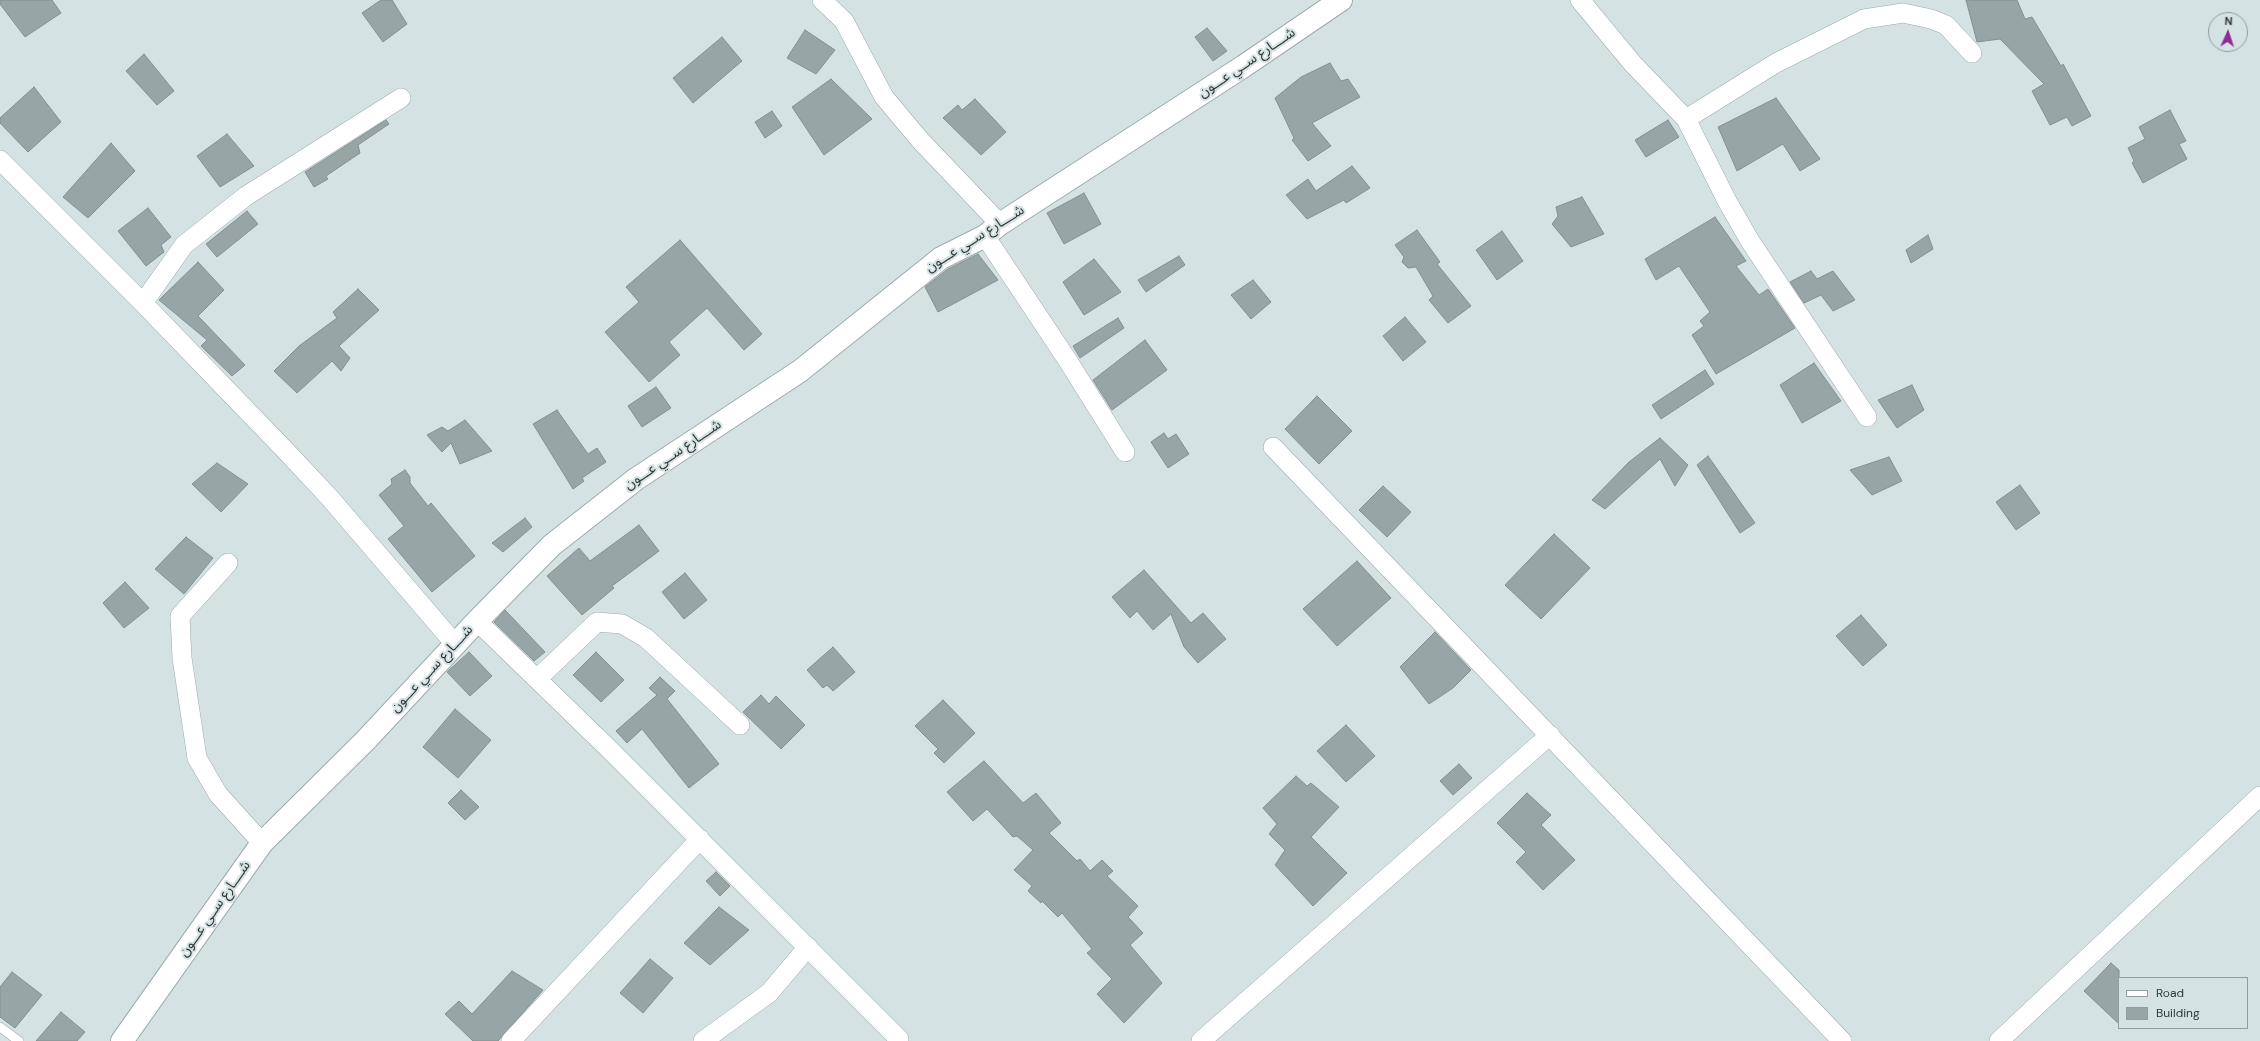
<!DOCTYPE html>
<html>
<head>
<meta charset="utf-8">
<style>
  body { margin:0 }
  #map { position:relative; width:2260px; height:1041px; overflow:hidden; background:#d4e2e4; font-family:"DM Sans",sans-serif }
  canvas { display:block }
  .legend { position:absolute; left:2118px; top:977px; width:130px; height:52px; box-sizing:border-box; background:#d4e2e4; border:1px solid #929d9e; margin:0; padding:5px 7px; list-style:none; font-size:12px; color:#2f3535 }
  .legend li { display:flex; align-items:center; gap:8px; height:20px }
  .legend b { width:20px; border:1px solid #929d9e }
  .north { position:absolute; left:2208px; top:12px; width:40px; height:40px; box-sizing:border-box; background:#d4e2e4; border:1px solid #929d9e; border-radius:50%; rotate:3deg; font-size:11px; font-weight:700; line-height:16px; text-align:center; color:#2f3535 }
  .north::after { content:''; display:block; margin:auto; width:14px; height:18px; background:#8e2c94; clip-path:polygon(50% 0,100% 100%,50% 72%,0 100%) }
</style>
</head>
<body>
<div id="map">
<canvas width="2260" height="1041"></canvas>
<ul class="legend">
<li><b style="height:5px;background:#fff"></b>Road</li>
<li><b style="height:11px;background:#97a5a7"></b>Building</li>
</ul>
<div class="north">N</div>
</div>
<script>
const g = document.querySelector('canvas').getContext('2d');
g.lineJoin = 'round';
function fillPath(path, color) {
  g.fillStyle = color;
  g.fill(path, 'evenodd');
}
function toPath(rows) {
  const path = new Path2D();
  for (const r of rows) {
    path.moveTo(r[0], r[1]);
    for (let i = 2; i < r.length; i += 2) path.lineTo(r[i], r[i + 1]);
  }
  return path;
}
function stroke(path, color, width, dash) {
  g.strokeStyle = color;
  g.lineWidth = width;
  g.lineCap = dash ? 'butt' : 'round';
  g.setLineDash(dash || []);
  g.stroke(path);
}
function label(font, color, halo, rows, align = 'center') {
  g.font = font + ' "DM Sans","Noto Sans Arabic",sans-serif';
  g.lineWidth = 4;
  g.setLineDash([]);
  g.textBaseline = 'middle';
  g.strokeStyle = halo;
  g.fillStyle = color;
  for (const [text, x, y, turn = 0] of rows) {
    g.save();
    g.translate(x, y);
    g.rotate((+turn || 0) * Math.PI / 180);
    g.textAlign = isNaN(turn) ? turn : align;
    if (halo) g.strokeText(text, 0, 0);
    g.fillText(text, 0, 0);
    g.restore();
  }
}
const building = toPath([
  [0,0,52,0,61,13,25,37,0,4,0,0],
  [381,0,392,0,407,24,383,42,362,13,381,0],
  [1966,0,2017,0,2025,19,2032,17,2061,66,2063,64,2091,116,2072,126,2067,117,2050,125,2032,91,2044,84,2000,39,1977,42,1966,0],
  [1207,28,1227,51,1213,61,1195,37,1207,28],
  [805,30,835,50,816,74,787,58,805,30],
  [722,37,742,61,693,103,673,78,722,37],
  [144,54,174,91,157,105,126,71,144,54],
  [1330,63,1341,81,1348,79,1360,97,1312,123,1331,146,1308,161,1292,140,1294,138,1275,98,1301,77,1330,63],
  [831,79,872,119,824,155,792,107,831,79],
  [34,87,61,122,28,152,0,123,0,118,34,87],
  [1776,98,1820,159,1800,171,1783,144,1737,171,1718,127,1776,98],
  [975,99,1006,132,981,155,943,118,958,105,962,110,975,99],
  [2170,110,2186,141,2179,144,2187,159,2143,183,2132,163,2134,161,2128,148,2145,139,2139,127,2170,110],
  [772,111,782,126,765,138,755,122,772,111],
  [386,120,389,124,358,145,360,153,326,176,328,179,314,187,305,172,386,120],
  [1668,120,1679,137,1646,157,1635,140,1668,120],
  [227,134,254,166,220,187,197,156,227,134],
  [111,143,135,171,88,218,63,197,111,143],
  [1352,166,1370,188,1346,203,1344,200,1307,219,1286,195,1308,179,1316,191,1352,166],
  [1084,193,1101,224,1064,244,1047,213,1084,193],
  [1582,197,1604,234,1571,247,1552,224,1558,216,1556,207,1582,197],
  [148,208,171,237,161,245,164,252,146,266,118,231,148,208],
  [247,211,258,224,217,257,206,244,247,211],
  [1715,217,1746,261,1736,266,1759,295,1768,289,1795,328,1716,374,1692,335,1704,326,1700,321,1710,312,1679,266,1656,280,1645,259,1715,217],
  [1417,230,1440,262,1437,264,1471,306,1448,323,1429,300,1433,296,1416,267,1408,268,1402,262,1404,257,1395,245,1417,230],
  [1502,231,1523,261,1497,280,1476,250,1502,231],
  [1928,235,1933,249,1911,263,1906,250,1928,235],
  [680,240,762,334,744,350,707,308,669,342,680,355,649,382,605,332,639,302,626,287,680,240],
  [978,254,998,280,938,312,925,287,948,269,978,254],
  [1179,256,1185,265,1146,292,1138,280,1179,256],
  [1094,259,1121,292,1084,315,1063,282,1094,259],
  [198,262,224,290,198,316,245,365,232,376,201,346,207,340,159,300,198,262],
  [1811,271,1817,279,1833,271,1855,300,1833,311,1821,295,1804,303,1790,282,1811,271],
  [1253,280,1271,302,1251,319,1231,295,1253,280],
  [358,289,379,310,339,346,350,358,341,371,332,361,297,393,274,371,299,346,337,318,333,312,358,289],
  [1405,317,1426,342,1403,361,1383,336,1405,317],
  [1118,318,1124,328,1080,358,1073,346,1118,318],
  [1145,340,1167,370,1112,410,1093,380,1145,340],
  [1814,363,1841,401,1802,423,1780,385,1814,363],
  [1705,370,1714,384,1661,419,1652,405,1705,370],
  [1912,385,1924,410,1897,428,1878,400,1912,385],
  [656,387,671,408,642,427,628,406,656,387],
  [1317,396,1352,431,1319,464,1285,429,1317,396],
  [557,410,588,454,597,448,606,462,582,478,584,481,573,489,533,424,557,410],
  [465,420,492,451,460,464,451,443,442,452,427,435,442,427,448,431,465,420],
  [1164,433,1168,439,1176,434,1189,454,1168,468,1151,442,1164,433],
  [1660,438,1688,465,1675,486,1660,459,1605,509,1592,500,1629,462,1660,438],
  [1708,456,1755,523,1740,533,1697,465,1708,456],
  [1889,457,1902,481,1872,495,1850,470,1889,457],
  [217,463,248,484,221,512,192,484,217,463],
  [405,470,410,477,410,483,428,506,431,503,475,556,432,592,388,539,404,526,379,495,392,484,391,479,405,470],
  [2020,485,2040,513,2016,530,1996,502,2020,485],
  [1383,486,1411,512,1387,537,1359,510,1383,486],
  [525,518,532,527,503,552,492,543,525,518],
  [639,525,659,551,612,586,614,588,582,615,547,576,579,548,590,561,639,525],
  [1554,534,1590,568,1541,619,1505,585,1554,534],
  [186,537,213,558,184,594,155,569,186,537],
  [1357,561,1391,598,1337,646,1303,609,1357,561],
  [1144,570,1191,623,1203,613,1226,639,1198,663,1184,647,1171,614,1153,630,1137,611,1130,618,1112,597,1144,570],
  [685,573,707,600,684,619,662,592,685,573],
  [125,582,149,608,124,628,103,603,125,582],
  [505,610,545,652,534,661,494,622,505,610],
  [1861,615,1887,645,1863,666,1836,636,1861,615],
  [1435,632,1471,670,1453,688,1429,704,1400,667,1435,632],
  [833,647,855,672,833,691,827,685,823,688,807,670,833,647],
  [469,652,492,676,470,696,447,672,469,652],
  [596,652,624,680,601,702,573,675,596,652],
  [660,677,675,691,667,699,719,764,689,788,642,729,627,743,616,731,657,695,649,688,660,677],
  [761,695,769,704,776,696,805,725,781,749,743,712,761,695],
  [943,700,975,733,944,763,934,753,938,749,915,726,943,700],
  [455,709,491,740,458,778,423,747,455,709],
  [1346,725,1375,756,1346,782,1317,751,1346,725],
  [984,761,1023,803,1036,793,1061,823,1049,833,1077,861,1080,859,1090,871,1102,860,1113,871,1107,876,1138,906,1128,917,1143,933,1130,945,1162,983,1124,1023,1097,994,1112,979,1087,953,1092,949,1062,913,1058,917,1042,901,1041,903,1028,891,1032,886,1014,870,1033,850,1017,836,1013,837,987,809,973,821,947,792,984,761],
  [1459,764,1472,778,1453,795,1440,781,1459,764],
  [1296,776,1307,786,1311,783,1339,807,1311,837,1347,873,1313,906,1275,865,1285,850,1269,834,1277,824,1263,808,1296,776],
  [461,790,479,807,465,820,448,803,461,790],
  [1527,793,1551,815,1541,825,1575,860,1543,890,1516,862,1526,852,1497,823,1527,793],
  [716,872,730,886,720,896,706,881,716,872],
  [719,907,749,930,710,965,684,943,719,907],
  [650,959,673,978,643,1013,620,993,650,959],
  [2111,963,2119,970,2119,1024,2084,991,2111,963],
  [512,971,543,990,498,1041,473,1041,445,1014,459,1001,472,1014,512,971],
  [12,972,42,995,15,1028,0,1017,0,987,12,972],
  [61,1012,85,1032,77,1041,36,1041,61,1012]
]);
fillPath(building, '#97a5a7');
stroke(building, '#829091', 1);
const service = toPath([
  [0,1027,19,1041]
]);
const minor = toPath([
  [822,0,844,21,884,97,920,140,1000,224],
  [1580,0,1633,64,1686,119,1727,201,1750,241,1867,417],
  [1686,119,1776,63,1864,19,1903,13,1931,19,1946,25,1972,53],
  [0,160,143,303,284,449,329,497,455,644],
  [985,236,1068,361,1125,452],
  [143,303,184,245,246,196,401,98],
  [1273,447,1842,1041],
  [228,563,180,616,182,658,197,758,218,794,262,843],
  [477,621,609,749,899,1039],
  [537,679,597,622,622,624,646,638,740,725],
  [511,1041,700,839],
  [703,1041,769,993,808,947],
  [1201,1041,1550,735],
  [1999,1041,2260,796]
]);
const tertiary = toPath([
  [122,1041,262,843,365,741,477,621,552,545,636,479,800,371,941,258,985,236,1000,224,1244,66,1341,0]
]);
stroke(service, '#9dabad', 10);
stroke(minor, '#9dabad', 20);
stroke(tertiary, '#9dabad', 24);
stroke(service, '#fff', 9);
stroke(minor, '#fff', 19);
stroke(tertiary, '#fff', 22);
label('14px', '#2f3535', '#d4e2e4', [
  ["شــــارع ســي عـــون",1247,63,-34],
  ["شــــارع ســي عـــون",975,239,-32],
  ["شــــارع ســي عـــون",673,455,-34],
  ["شــــارع ســي عـــون",432,669,-47],
  ["شــــارع ســي عـــون",215,909,-55]
]);
</script>
</body>
</html>
